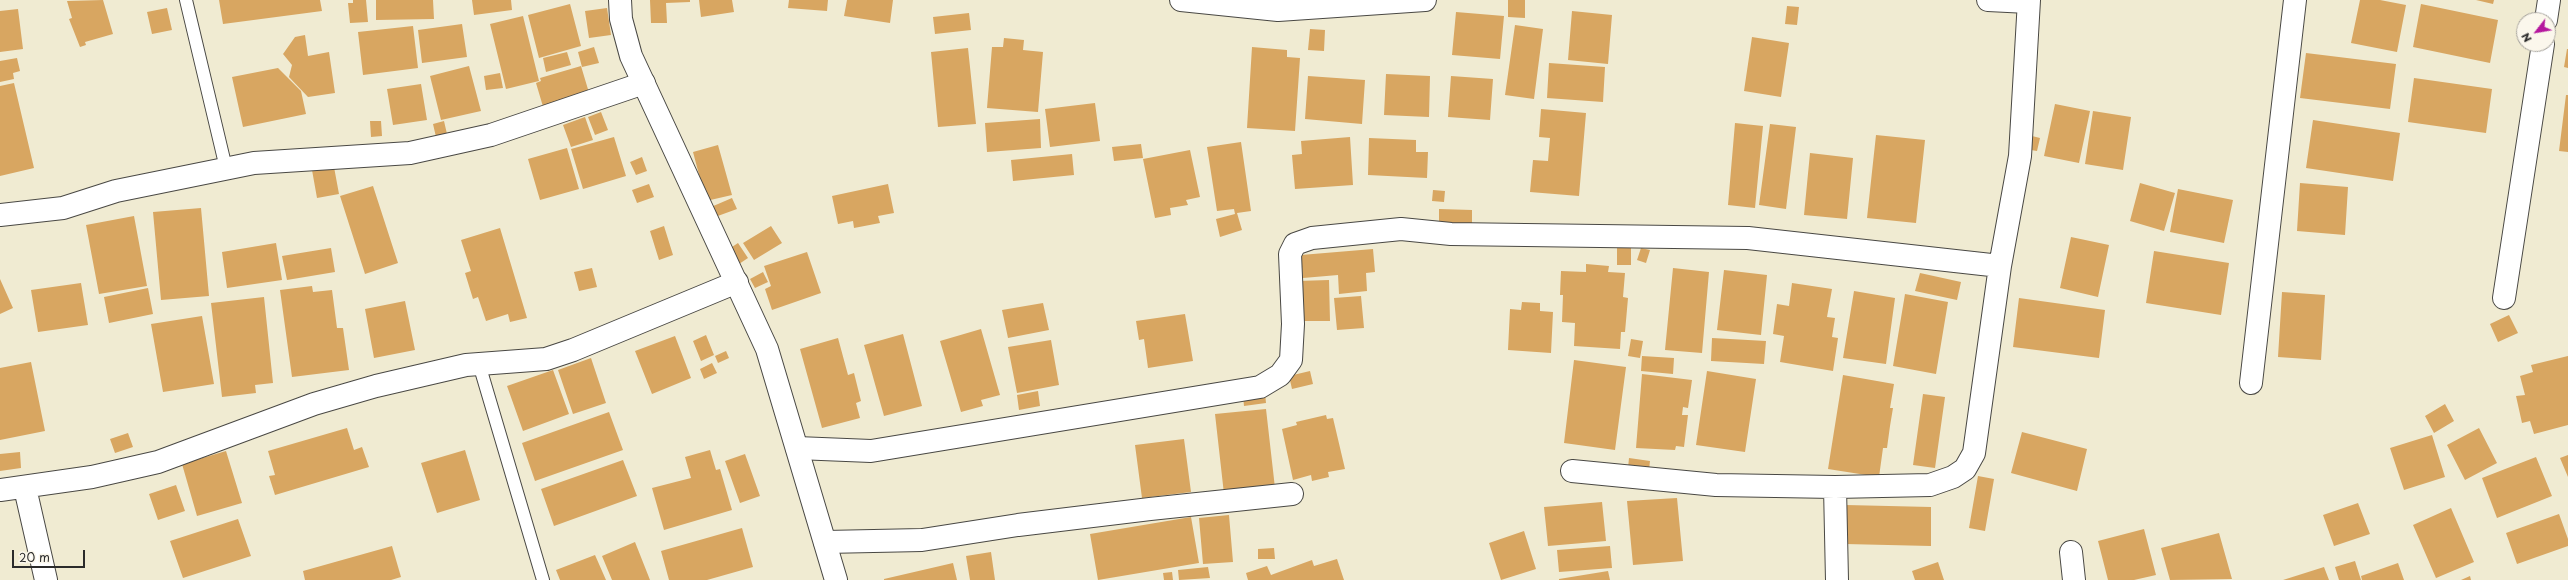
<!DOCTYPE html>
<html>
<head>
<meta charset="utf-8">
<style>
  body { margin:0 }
  #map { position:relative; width:2568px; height:580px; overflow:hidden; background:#f0ebd2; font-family:"Playpen Sans",sans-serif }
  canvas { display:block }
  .north { position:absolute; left:2516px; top:12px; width:40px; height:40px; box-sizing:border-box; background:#fbf7ec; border:1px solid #a8a59f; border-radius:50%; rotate:239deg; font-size:11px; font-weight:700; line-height:16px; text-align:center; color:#2b2b2b }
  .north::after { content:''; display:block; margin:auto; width:14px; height:18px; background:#b5179e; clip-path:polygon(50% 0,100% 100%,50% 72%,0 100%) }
  .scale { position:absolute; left:12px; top:550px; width:73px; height:18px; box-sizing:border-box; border:2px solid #2b2b2b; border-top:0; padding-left:5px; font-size:12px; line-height:14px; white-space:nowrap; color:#2b2b2b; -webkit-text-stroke:3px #fbf7ec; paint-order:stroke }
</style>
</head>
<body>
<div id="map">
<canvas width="2568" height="580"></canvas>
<div class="north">N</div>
<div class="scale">20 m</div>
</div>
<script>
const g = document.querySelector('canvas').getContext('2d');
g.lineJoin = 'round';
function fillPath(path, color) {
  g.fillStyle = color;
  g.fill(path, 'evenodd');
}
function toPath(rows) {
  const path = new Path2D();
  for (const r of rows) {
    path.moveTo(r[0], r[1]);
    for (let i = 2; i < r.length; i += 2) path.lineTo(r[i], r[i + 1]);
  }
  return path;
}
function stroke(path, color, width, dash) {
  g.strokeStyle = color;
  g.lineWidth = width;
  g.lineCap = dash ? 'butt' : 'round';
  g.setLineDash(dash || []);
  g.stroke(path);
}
fillPath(toPath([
  [103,0,113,34,85,42,86,45,80,47,69,19,72,18,67,1],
  [219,0,320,0,322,11,223,24],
  [353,0,366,0,368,22,350,23,348,3,353,3],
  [376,0,433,0,434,19,376,20],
  [472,0,511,0,512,10,474,15],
  [650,0,690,0,690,2,666,3,667,23,651,23],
  [699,0,732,0,734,12,701,17],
  [789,0,828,0,827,11,788,8],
  [847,0,893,0,890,23,844,16],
  [1508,0,1525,0,1525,18,1508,17],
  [2360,0,2380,0,2406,5,2397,52,2351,43],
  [2476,0,2494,0,2493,4],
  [570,4,581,46,539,58,528,15],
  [2421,4,2498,20,2490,63,2413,47],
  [1787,6,1799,7,1797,25,1785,24],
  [167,8,172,30,152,34,147,12],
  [607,8,611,35,589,38,585,11],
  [18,9,23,49,0,52,0,11],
  [1572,11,1612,15,1608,64,1568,60],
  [1456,12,1504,16,1500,59,1452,55],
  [969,13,971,30,935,34,933,17],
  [523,16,539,81,506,89,490,24],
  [462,24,467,57,422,63,418,30],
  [1515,25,1543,29,1534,99,1505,95],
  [413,26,418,68,363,75,358,32],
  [1310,29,1325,30,1324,51,1308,50],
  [305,35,308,56,329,52,335,93,308,97,289,77,292,65,283,54,295,37],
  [1752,37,1789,43,1781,97,1744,91],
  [1004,38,1024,40,1023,50,1043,52,1038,112,987,108,992,47,1003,47],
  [594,47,599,63,582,67,578,52],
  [1252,47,1287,50,1287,57,1300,58,1295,131,1247,128],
  [968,48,976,124,938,127,931,52],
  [2567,49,2568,49,2568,68,2564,67],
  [567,52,571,65,546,72,543,58],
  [2306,53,2396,64,2390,109,2300,98],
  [17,58,20,71,13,73,14,79,0,82,0,61],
  [1549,63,1605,67,1603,102,1547,98],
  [469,66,481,111,441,120,430,76],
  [581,66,590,96,544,110,536,83,541,81,540,78],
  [278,68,301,91,306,114,243,127,232,77],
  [500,73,503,88,486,90,484,76],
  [1386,74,1430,76,1429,117,1384,115],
  [1308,76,1365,80,1362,124,1305,119],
  [1451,76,1493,79,1490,120,1448,117],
  [2414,78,2492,89,2486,133,2408,122],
  [14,83,34,168,0,176,0,86],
  [421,84,427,120,393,125,387,89],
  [2566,95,2568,95,2568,152,2559,151],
  [1095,103,1100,141,1050,147,1045,109],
  [2055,104,2090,111,2079,163,2044,156],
  [1541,109,1586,113,1579,196,1530,192,1533,160,1548,161,1550,138,1539,137],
  [2093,111,2131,117,2123,170,2085,164],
  [601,112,608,130,595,135,588,117],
  [585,117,593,140,571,147,563,125],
  [1040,119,1041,148,987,152,985,123],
  [2313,120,2400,133,2393,181,2306,168],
  [370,121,381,121,382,136,371,137],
  [444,121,447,134,436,137,433,124],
  [1735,123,1763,126,1755,208,1728,205],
  [1770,124,1796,127,1786,209,1759,205],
  [1876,135,1925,140,1916,223,1867,218],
  [2028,135,2040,138,2037,151,2025,149],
  [614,137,626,176,583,189,571,149],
  [1350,137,1353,185,1295,189,1292,155,1302,154,1301,141],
  [1369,138,1416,140,1416,152,1428,152,1427,178,1368,175],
  [1241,142,1251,211,1237,213,1242,230,1220,237,1216,219,1235,214,1234,209,1217,211,1207,147],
  [1141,144,1143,158,1114,161,1112,147],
  [718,145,732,195,706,201,693,152],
  [567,148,579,189,540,200,528,159],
  [1190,150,1200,197,1186,200,1188,205,1170,208,1171,215,1155,218,1143,159],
  [1810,153,1853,158,1847,219,1804,215],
  [1072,154,1074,175,1013,181,1011,160],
  [642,157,647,171,636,175,630,162],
  [334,167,339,194,317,198,312,170],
  [2140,183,2175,193,2164,231,2130,221],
  [2300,183,2348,187,2345,235,2297,231],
  [649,184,654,197,637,203,632,190],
  [888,184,894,213,878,216,880,223,854,228,853,221,838,224,832,196],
  [373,186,398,263,365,274,340,196],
  [2178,189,2233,200,2224,243,2170,232],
  [1433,190,1445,191,1444,202,1432,201],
  [732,198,737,209,715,217,711,207],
  [201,208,209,296,161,300,153,212],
  [1439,209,1472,210,1472,225,1439,224],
  [134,216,147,286,99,294,86,225],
  [664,226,673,255,659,260,650,231],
  [771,226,782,243,754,260,743,243],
  [500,228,527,318,510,322,508,314,486,321,478,297,473,299,465,273,471,271,461,240],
  [2071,237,2109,245,2098,297,2060,288],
  [276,243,282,280,227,288,222,252],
  [738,243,748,258,736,266,726,251],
  [1617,247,1631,247,1631,265,1617,265],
  [331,248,335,272,287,280,282,256],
  [1641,248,1650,250,1646,263,1637,260],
  [1373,249,1375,272,1366,273,1367,291,1339,294,1338,275,1303,278,1301,255],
  [2154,251,2229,263,2221,315,2146,303],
  [807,252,821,293,772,310,765,289,771,286,764,266],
  [1586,264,1609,266,1608,272,1625,273,1623,297,1628,298,1625,332,1621,332,1620,349,1574,346,1575,323,1562,322,1563,295,1560,295,1561,271,1586,272],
  [592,268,597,287,579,291,574,272],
  [1673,268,1709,272,1702,353,1665,350],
  [1724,270,1767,275,1761,335,1717,330],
  [763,272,768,282,755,288,750,279],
  [1920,273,1961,282,1957,300,1915,291],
  [0,279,13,308,0,314],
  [1329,280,1330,321,1298,321,1297,281],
  [81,283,88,325,38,332,31,290],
  [1792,283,1832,289,1827,317,1835,318,1832,337,1838,338,1833,371,1780,362,1784,336,1773,334,1777,304,1789,306],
  [312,286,313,292,332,290,337,328,343,328,349,370,292,377,280,290],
  [148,288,153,314,109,323,104,297],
  [1854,291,1895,298,1886,364,1843,358],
  [2282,292,2325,295,2321,360,2278,357],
  [1905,294,1948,302,1936,374,1893,366],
  [1361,296,1364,328,1337,330,1334,298],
  [264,297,273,383,255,385,256,393,222,397,211,303],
  [2019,298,2105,310,2099,358,2013,347],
  [405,301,415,350,374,358,365,309],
  [1522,302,1540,303,1540,311,1553,312,1551,353,1508,350,1510,309,1521,310],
  [1043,303,1049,330,1008,338,1002,310],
  [1185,314,1193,361,1148,368,1144,339,1139,340,1136,321],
  [2509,315,2518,333,2498,342,2490,324],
  [202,316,214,384,163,392,151,324],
  [981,329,1000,395,981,400,983,406,961,412,940,341],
  [903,334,922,406,884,416,864,345],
  [706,335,714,355,701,361,693,341],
  [675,336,691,378,652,394,635,351],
  [838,338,848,375,854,373,861,401,856,403,860,418,822,428,800,349],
  [1712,338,1766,341,1764,364,1711,361],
  [1631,339,1643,341,1640,358,1628,356],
  [1051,340,1059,385,1017,393,1008,347],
  [726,351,729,358,718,363,715,356],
  [1642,356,1674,358,1673,374,1641,371],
  [2568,356,2568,425,2534,434,2530,421,2522,423,2516,396,2525,395,2520,376,2533,372,2531,365],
  [591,358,606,403,573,414,558,370],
  [1574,360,1626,367,1615,450,1564,443],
  [31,362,45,431,0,440,0,368],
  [712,363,717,373,704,379,700,369],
  [553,370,569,414,523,431,507,386],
  [1310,371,1313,384,1292,389,1289,376],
  [1707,371,1756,379,1745,452,1696,445],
  [1642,374,1692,380,1688,408,1683,407,1682,415,1688,415,1684,447,1676,446,1675,450,1636,448],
  [1843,375,1894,384,1890,408,1893,408,1890,426,1887,448,1883,448,1879,477,1828,469],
  [1038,391,1040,406,1019,410,1017,395],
  [1265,393,1266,403,1244,406,1243,396],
  [1923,394,1945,397,1935,468,1913,465],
  [2445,404,2454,421,2434,433,2425,416],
  [1266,409,1275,488,1224,494,1215,414],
  [609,412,623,450,535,481,522,443],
  [1326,415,1327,419,1333,418,1345,469,1328,472,1329,477,1312,481,1311,475,1293,480,1282,429,1297,425,1296,422],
  [347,428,354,450,362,447,369,467,275,495,269,476,275,475,268,451],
  [2479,428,2497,463,2465,480,2447,445],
  [2022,432,2087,449,2077,491,2011,473],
  [128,433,133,447,115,453,110,439],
  [2432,435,2445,477,2404,490,2390,448],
  [1184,439,1191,492,1142,498,1135,445],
  [465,450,480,500,437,513,421,463],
  [710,450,716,470,720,469,732,510,664,530,652,488,691,478,685,457],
  [226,451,242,503,197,516,182,464],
  [20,452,21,468,0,471,0,454],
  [745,454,760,496,740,503,725,461],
  [2568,455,2568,477,2560,458],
  [2536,457,2552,496,2497,518,2482,478],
  [1629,458,1650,461,1649,470,1628,468],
  [623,460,637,496,554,526,541,489],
  [1978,476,1994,479,1985,531,1969,528],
  [176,485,185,511,158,520,149,494],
  [1677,498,1683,561,1633,565,1627,501],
  [1602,502,1606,541,1548,546,1544,507],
  [2358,503,2370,534,2334,546,2323,515],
  [1846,505,1931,507,1931,546,1845,544],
  [2451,508,2474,562,2436,578,2413,525],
  [2559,514,2568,539,2568,546,2517,564,2506,533],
  [1229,515,1233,562,1203,564,1199,518],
  [1191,517,1199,563,1098,580,1090,534],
  [238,519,251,556,183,578,170,541],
  [742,528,753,567,707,580,669,580,661,551],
  [2144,529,2156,575,2134,580,2108,580,2098,541],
  [1524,531,1536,569,1501,580,1489,543],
  [2219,533,2232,579,2170,580,2161,548],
  [635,542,650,580,612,580,602,556],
  [392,546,401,577,391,580,305,580,303,571],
  [1610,546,1612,568,1559,572,1557,550],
  [1274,548,1275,559,1258,559,1258,549],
  [991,552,995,580,970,580,966,556],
  [595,555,606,580,560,580,556,570],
  [1337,559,1344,580,1248,580,1246,573,1267,566,1271,575,1312,560,1314,566],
  [2355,561,2361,580,2339,580,2335,567],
  [1938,562,1944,580,1915,580,1912,571],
  [953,563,957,580,884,580,884,579],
  [2398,563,2404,580,2362,580,2361,576],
  [1208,567,1210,578,1179,580,1178,570],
  [2324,567,2329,580,2283,580],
  [1608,571,1610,580,1559,580,1559,579],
  [1172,572,1173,580,1164,580,1163,573],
  [2470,576,2471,580,2461,580]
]), '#d8a661');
const service = toPath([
  [186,0,226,168],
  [479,364,543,580]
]);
const minor = toPath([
  [1181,0,1278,10,1425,0],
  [1988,0,2028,2],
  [2546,20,2549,0],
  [0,215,63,208,116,191,254,163,410,153,491,135,644,83],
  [2504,298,2543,44],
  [2251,383,2295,0],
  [797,448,871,451,1260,387,1280,375,1291,360,1293,324,1290,254,1295,244,1312,238,1401,229,1451,234,1748,238,2000,266],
  [1572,471,1716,485,1835,487,1930,485,1953,477,1965,469,1974,453,2000,266,2020,156,2029,0],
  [1835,487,1837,580],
  [25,488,46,580],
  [0,490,92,477,158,462,314,404,376,386,466,365,546,359,573,350,737,282],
  [825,542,922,540,1018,525,1150,509,1292,494],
  [2071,552,2074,580]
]);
const tertiary = toPath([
  [620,0,621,19,631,56,767,349,836,580]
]);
stroke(service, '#494844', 14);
stroke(minor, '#494844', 24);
stroke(tertiary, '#494844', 24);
stroke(service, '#fff', 12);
stroke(minor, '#fff', 22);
stroke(tertiary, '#fff', 22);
</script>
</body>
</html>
